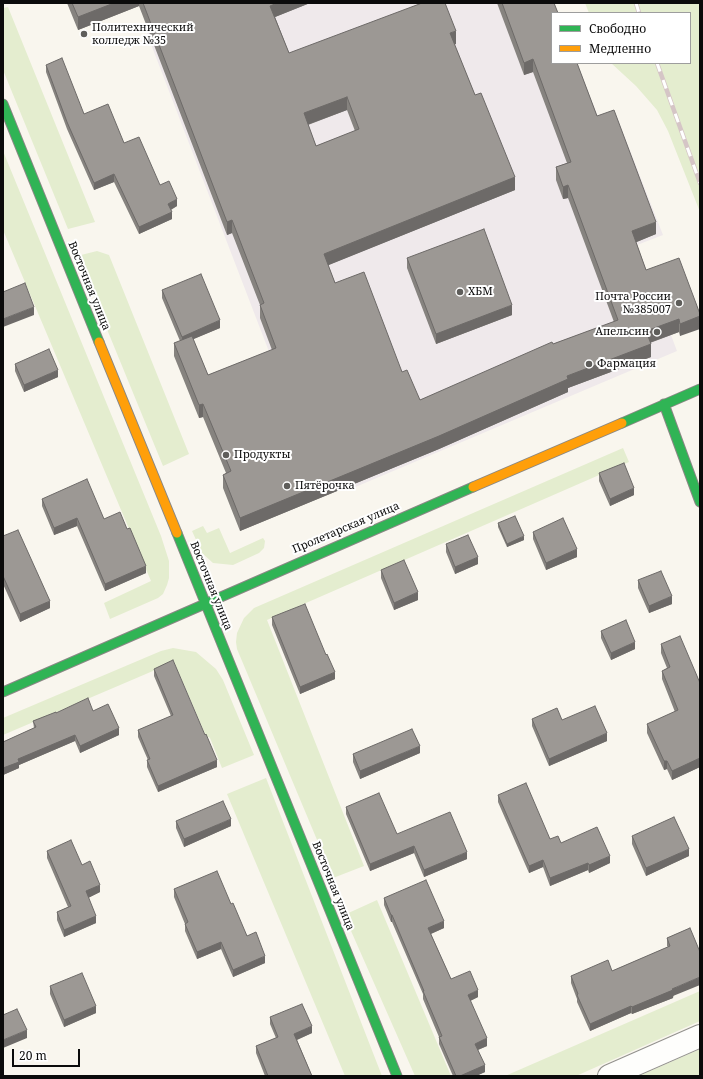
<!DOCTYPE html>
<html>
<head>
<meta charset="utf-8">
<style>
  body { margin:0 }
  #map { position:relative; width:703px; height:1079px; overflow:hidden; background:#f9f6ee; font-family:"Noto Serif",serif }
  canvas { display:block }
  .frame { position:absolute; inset:0; border:4px solid #0b0b0b; pointer-events:none }
  .legend { position:absolute; left:551px; top:12px; width:140px; height:52px; box-sizing:border-box; background:#fff; border:1px solid #9d9d9d; margin:0; padding:5px 7px; list-style:none; font-size:12px; color:#0b0b0b }
  .legend li { display:flex; align-items:center; gap:8px; height:20px }
  .legend b { width:20px; border:1px solid #9d9d9d }
  .scale { position:absolute; left:12px; top:1049px; width:68px; height:18px; box-sizing:border-box; border:2px solid #0b0b0b; border-top:0; padding-left:5px; font-size:12px; line-height:14px; white-space:nowrap; color:#0b0b0b; -webkit-text-stroke:3px #fff; paint-order:stroke }
</style>
</head>
<body>
<div id="map">
<canvas width="703" height="1079"></canvas>
<div class="frame"></div>
<ul class="legend">
<li><b style="height:5px;background:#30b455"></b>Свободно</li>
<li><b style="height:5px;background:#ff9f0a"></b>Медленно</li>
</ul>
<div class="scale">20 m</div>
</div>
<script>
const g = document.querySelector('canvas').getContext('2d');
g.lineJoin = 'round';
function fillPath(path, color) {
  g.fillStyle = color;
  g.fill(path, 'evenodd');
}
function toPath(rows) {
  const path = new Path2D();
  for (const r of rows) {
    path.moveTo(r[0], r[1]);
    for (let i = 2; i < r.length; i += 2) path.lineTo(r[i], r[i + 1]);
  }
  return path;
}
function stroke(path, color, width, dash) {
  g.strokeStyle = color;
  g.lineWidth = width;
  g.lineCap = dash ? 'butt' : 'round';
  g.setLineDash(dash || []);
  g.stroke(path);
}
function label(font, color, halo, rows, align = 'center') {
  g.font = font + ' "Noto Serif",serif';
  g.lineWidth = 4;
  g.setLineDash([]);
  g.textBaseline = 'middle';
  g.strokeStyle = halo;
  g.fillStyle = color;
  for (const [text, x, y, turn = 0] of rows) {
    g.save();
    g.translate(x, y);
    g.rotate((+turn || 0) * Math.PI / 180);
    g.textAlign = isNaN(turn) ? turn : align;
    if (halo) g.strokeText(text, 0, 0);
    g.fillText(text, 0, 0);
    g.restore();
  }
}
fillPath(toPath([
  [202,3,554,3,552,13,552,63,577,63,599,119,615,112,663,235,637,245,677,351,353,488,334,436,306,448,144,26]
]), '#efe9eb');
fillPath(toPath([
  [585,3,699,3,700,212,668,131,657,110,636,86,611,63,690,63,690,13,589,13],
  [8,7,95,222,68,229,3,70,3,8],
  [3,151,161,536,169,561,169,578,167,585,163,594,158,598,110,619,104,603,151,581,3,230],
  [97,251,109,255,189,454,163,466,77,256],
  [623,448,629,462,267,620,364,866,333,878,237,649,236,642,237,633,244,618,254,608],
  [203,526,207,533,219,528,230,553,263,538,265,541,264,548,259,553,233,565,213,563,202,553,192,531],
  [173,648,196,652,216,669,223,680,254,755,222,768,210,738,206,736,174,662,3,735,3,718,161,651],
  [266,778,382,1076,345,1076,227,794],
  [377,900,451,1076,415,1076,344,915],
  [700,991,700,1021,576,1076,505,1076],
  [700,1049,700,1076,639,1076]
]), '#e4edcf');
const street = toPath([
  [609,1076,700,1036]
]);
const fast = toPath([
  [3,104,99,342],
  [664,404,700,502],
  [622,423,700,389],
  [177,533,397,1076],
  [3,692,473,487]
]);
const slow = toPath([
  [99,342,177,533],
  [473,487,622,423]
]);
stroke(street, '#92918d', 24);
stroke(fast, '#898784', 11);
stroke(slow, '#898784', 11);
stroke(street, '#fefefc', 22);
stroke(fast, '#30b455', 9);
stroke(slow, '#ff9f0a', 9);
const rail = toPath([
  [636,3,639,13],
  [657,63,700,183]
]);
stroke(rail, '#d5c5c6', 4.5);
stroke(rail, '#fff', 3, [9]);
fillPath(toPath([
  [67,3,310,3,275,17,289,53,456,44,454,44,475,95,515,190,328,265,335,283,402,372,420,400,553,344,614,322,568,198,563,199,556,180,556,167,567,163,533,72,524,75,497,3,554,3,597,116,656,234,636,242,646,270,700,314,680,336,679,332,650,343,651,357,568,388,568,392,439,449,240,531,223,488,223,475,226,473,203,417,199,418,174,356,174,343,180,341,162,298,162,290,220,328,193,339,208,375,272,350,260,318,260,305,232,233,227,235,139,6,78,30],
  [347,110,355,131,316,146,308,125],
  [46,65,84,114,124,143,177,206,171,210,172,219,139,234,114,182,94,190,67,129,46,72],
  [407,258,512,315,436,344,407,268],
  [15,364,58,377,24,392,15,371],
  [599,473,634,495,610,506,599,481],
  [42,499,104,519,146,573,105,591,77,526,54,535,42,506],
  [498,523,524,540,507,547,498,527],
  [533,532,577,557,546,570,533,539],
  [3,536,50,608,20,622,3,584],
  [446,544,478,564,455,574,446,552],
  [381,570,418,600,394,610,381,578],
  [638,580,672,604,649,613,638,588],
  [272,617,335,679,300,694,272,625],
  [601,631,635,649,611,660,601,638],
  [661,644,700,683,700,768,700,767,672,780,667,769,664,770,647,733,647,724,675,712,662,679,662,671,667,668,661,653],
  [154,669,217,767,158,792,147,767,147,760,148,760,138,737,138,730,171,716,154,676],
  [93,711,119,735,80,753,75,741,19,765,19,768,3,775,3,742,34,728,33,721,56,713],
  [532,719,562,720,607,741,549,766,532,726],
  [420,753,360,779,353,762,353,754],
  [498,795,550,839,610,863,589,873,588,870,550,886,543,867,529,873,498,802],
  [346,807,397,834,467,859,424,877,414,853,370,871,346,814],
  [176,821,231,826,184,847,176,828],
  [632,836,689,856,646,876,632,844],
  [47,851,82,865,100,892,88,898,96,923,64,937,57,920,57,912,68,907,47,858],
  [174,889,231,904,247,936,265,963,233,977,221,949,197,959,185,931,185,924,174,897],
  [384,898,444,928,431,934,451,979,478,997,470,1001,487,1046,478,1050,485,1072,476,1076,453,1076,439,1044,439,1037,423,999,423,994,392,922,391,922,384,905],
  [690,928,673,998,632,1014,631,1013,590,1031,577,1002,577,999,571,983,571,976,612,971,668,947,667,946,667,938],
  [50,986,96,1013,64,1027,50,994],
  [270,1017,312,1033,297,1040,312,1076,265,1076,256,1053,256,1046,276,1038,270,1024]
]), '#86837f');
fillPath(toPath([
  [114,3,139,3,139,6,78,30,78,17],
  [277,3,310,3,270,19,270,6],
  [456,31,456,44,450,46,450,33],
  [533,59,533,72,524,75,524,63],
  [347,97,347,110,304,126,304,113],
  [114,174,114,182,94,190,94,183],
  [515,177,515,190,324,267,324,254],
  [568,185,568,198,563,199,563,187],
  [177,199,177,206,168,211,168,204],
  [172,212,172,219,139,234,139,227],
  [232,220,232,233,227,235,227,222],
  [656,222,656,234,632,244,632,231],
  [512,305,512,315,436,344,436,334],
  [34,307,34,315,3,327,3,319],
  [700,316,700,329,680,336,680,324],
  [679,319,679,332,646,344,646,331],
  [220,320,220,328,182,344,182,337],
  [651,344,651,357,568,388,568,392,439,449,240,531,240,518,567,376],
  [58,370,58,377,24,392,24,385],
  [203,404,203,417,199,418,199,405],
  [634,488,634,495,610,506,610,499],
  [77,518,77,526,54,535,54,528],
  [524,536,524,540,507,547,507,544],
  [577,549,577,557,546,570,546,563],
  [478,557,478,564,455,574,455,567],
  [146,566,146,573,105,591,105,584],
  [418,592,418,600,394,610,394,603],
  [672,596,672,604,649,613,649,606],
  [50,601,50,608,20,622,20,614],
  [635,642,635,649,611,660,611,653],
  [335,672,335,679,300,694,300,687],
  [119,728,119,735,80,753,80,746],
  [607,733,607,741,549,766,549,759],
  [75,735,75,741,19,765,19,768,3,775,3,768,18,759],
  [420,746,420,753,360,779,360,771],
  [700,758,700,767,672,780,672,771],
  [217,760,217,767,158,792,158,786],
  [664,761,667,761,667,769,664,770],
  [231,819,231,826,184,847,184,839],
  [414,846,414,853,370,871,370,864],
  [689,849,689,856,646,876,646,868],
  [467,852,467,859,424,877,424,870],
  [610,856,610,863,589,873,589,865],
  [543,860,543,867,529,873,529,866],
  [588,863,588,870,550,886,550,878],
  [100,885,100,892,86,899,86,891],
  [391,915,392,915,392,922,391,922],
  [96,916,96,923,64,937,64,930],
  [444,921,444,928,428,935,428,928],
  [221,942,221,949,197,959,197,952],
  [265,956,265,963,233,977,233,970],
  [700,977,700,985,673,996,673,998,632,1014,632,1007,672,989],
  [478,990,478,997,468,1002,468,995],
  [96,1006,96,1013,64,1027,64,1020],
  [631,1006,631,1013,590,1031,590,1024],
  [312,1026,312,1033,294,1041,294,1034],
  [27,1030,27,1038,3,1048,3,1040],
  [487,1038,487,1046,475,1051,475,1044],
  [485,1065,485,1072,476,1076,460,1076]
]), '#6d6a68');
const building = toPath([
  [72,3,114,3,78,17,72,3],
  [143,3,277,3,270,6,289,53,422,3,445,3,456,31,450,33,475,95,481,93,515,177,324,254,335,283,364,272,402,372,407,370,420,400,552,342,553,344,618,320,568,185,563,187,556,167,571,162,533,59,524,63,502,3,554,3,558,13,552,13,552,63,577,63,597,116,614,110,656,222,632,231,646,270,679,258,700,314,700,316,680,324,679,319,646,331,651,344,567,376,568,379,439,436,240,518,223,475,231,471,203,404,199,405,174,343,192,336,208,375,276,348,260,305,264,303,232,220,227,222,143,3],
  [347,97,359,129,316,146,304,113,347,97],
  [62,58,84,114,108,104,124,143,139,137,160,185,169,181,177,199,168,204,172,212,139,227,114,174,94,183,67,122,46,65,62,58],
  [484,229,512,305,436,334,407,258,484,229],
  [201,274,220,320,182,337,162,290,201,274],
  [25,283,34,307,3,319,3,292,25,283],
  [49,349,58,370,24,385,15,364,49,349],
  [624,463,634,488,610,499,599,473,624,463],
  [87,479,104,519,120,512,127,529,130,528,146,566,105,584,77,518,54,528,42,499,87,479],
  [515,516,524,536,507,544,498,523,515,516],
  [563,518,577,549,546,563,533,532,563,518],
  [18,530,50,601,20,614,3,576,3,536,18,530],
  [468,535,478,557,455,567,446,544,468,535],
  [404,560,418,592,394,603,381,570,404,560],
  [661,571,672,596,649,606,638,580,661,571],
  [305,604,326,655,327,654,335,672,300,687,272,617,305,604],
  [626,620,635,642,611,653,601,631,626,620],
  [680,636,700,683,700,759,700,758,672,771,667,761,664,761,647,724,678,710,662,671,670,667,661,644,680,636],
  [173,660,205,735,206,734,217,760,158,786,147,760,150,759,138,730,173,715,154,669,173,660],
  [88,698,93,711,108,704,119,728,80,746,75,735,18,759,19,762,3,768,3,742,36,727,33,721,56,712,56,713,88,698],
  [595,706,607,733,549,759,532,719,557,708,562,720,595,706],
  [412,729,420,746,360,771,353,754,412,729],
  [526,783,550,839,558,836,561,843,597,827,610,856,589,865,588,863,550,878,543,860,529,866,498,795,526,783],
  [379,793,397,834,450,812,467,852,424,870,414,846,370,864,346,807,379,793],
  [223,801,231,819,184,839,176,821,223,801],
  [674,817,689,849,646,868,632,836,674,817],
  [71,840,82,865,90,861,100,885,86,891,96,916,64,930,57,912,71,906,47,851,71,840],
  [217,871,231,904,233,903,247,936,256,932,265,956,233,970,221,942,197,952,185,924,188,922,174,889,217,871],
  [426,880,444,921,428,928,451,979,470,971,478,990,468,995,487,1038,475,1044,485,1065,460,1076,456,1076,439,1037,442,1036,423,991,424,991,392,915,391,915,384,898,426,880],
  [690,928,700,952,700,977,672,989,673,990,632,1007,631,1006,590,1024,577,995,578,994,571,976,608,960,612,971,670,946,667,938,690,928],
  [82,973,96,1006,64,1020,50,986,82,973],
  [302,1004,312,1026,294,1034,312,1076,268,1076,256,1046,278,1037,270,1017,302,1004],
  [17,1009,27,1030,3,1040,3,1015,17,1009]
]);
fillPath(building, '#9c9894');
stroke(building, '#6d6a68', 1);
for (const [x, y, r, color] of [
  [84,34,4,"#5e5d5a"],
  [460,292,4,"#5e5d5a"],
  [679,303,4,"#5e5d5a"],
  [657,332,4,"#5e5d5a"],
  [589,364,4,"#5e5d5a"],
  [226,455,4,"#5e5d5a"],
  [287,486,4,"#5e5d5a"]
]) {
  const dot = new Path2D();
  dot.arc(x, y, r, 0, 2 * Math.PI);
  g.fillStyle = color;
  g.fill(dot);
  stroke(dot, '#fff', 1.5);
}
label('11px', '#0b0b0b', '#fff', [
  ["Политехнический",92,28],
  ["колледж №35",92,41],
  ["ХБМ",468,292],
  ["Почта России",671,297,"right"],
  ["№385007",671,310,"right"],
  ["Апельсин",649,332,"right"],
  ["Фармация",597,364],
  ["Продукты",234,455],
  ["Пятёрочка",295,486]
], 'left');
label('11px', '#0b0b0b', '#fff', [
  ["Восточная улица",89,286,68],
  ["Пролетарская улица",346,528,-23],
  ["Восточная улица",211,586,68],
  ["Восточная улица",333,886,68]
]);
</script>
</body>
</html>
